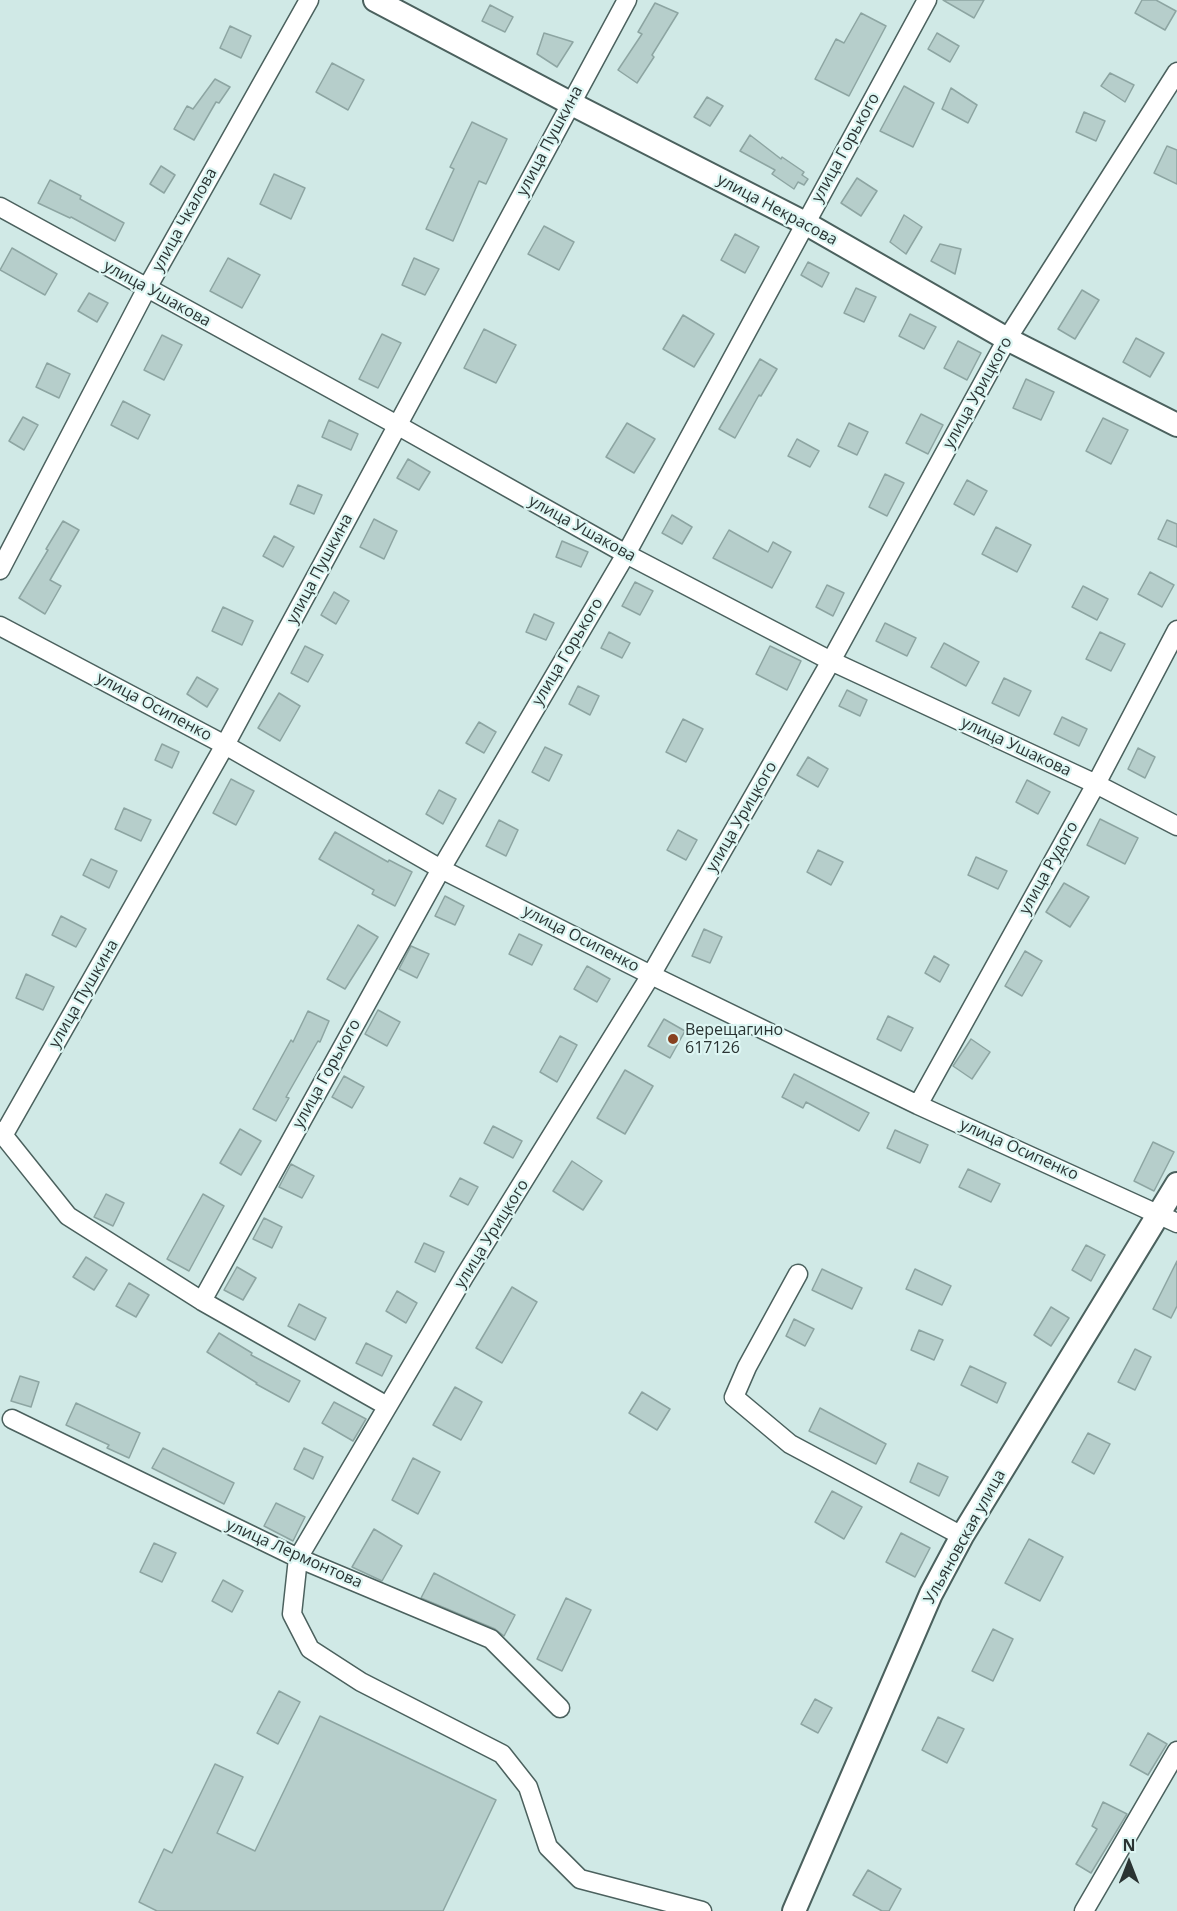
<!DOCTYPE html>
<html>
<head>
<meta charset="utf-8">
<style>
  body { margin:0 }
  #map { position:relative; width:1177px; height:1911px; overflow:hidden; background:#d0e9e6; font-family:"Open Sans",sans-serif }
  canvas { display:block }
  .north { position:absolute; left:1099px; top:1833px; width:60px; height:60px; -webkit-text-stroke:4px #ddf6f3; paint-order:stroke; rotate:0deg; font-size:16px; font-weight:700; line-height:24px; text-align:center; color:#2a3433 }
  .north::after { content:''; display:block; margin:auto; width:21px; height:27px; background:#2a3433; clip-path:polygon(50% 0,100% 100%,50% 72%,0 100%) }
</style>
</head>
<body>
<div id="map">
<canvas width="1177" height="1911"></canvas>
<div class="north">N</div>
</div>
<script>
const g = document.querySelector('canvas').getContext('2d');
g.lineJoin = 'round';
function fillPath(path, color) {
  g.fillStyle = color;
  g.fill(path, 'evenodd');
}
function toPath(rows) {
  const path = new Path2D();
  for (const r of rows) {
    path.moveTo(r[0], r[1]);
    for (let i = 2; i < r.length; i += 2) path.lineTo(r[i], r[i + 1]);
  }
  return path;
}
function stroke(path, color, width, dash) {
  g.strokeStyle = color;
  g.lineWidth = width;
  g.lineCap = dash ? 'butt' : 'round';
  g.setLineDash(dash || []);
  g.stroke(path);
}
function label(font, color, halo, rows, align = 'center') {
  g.font = font + ' "Open Sans",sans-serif';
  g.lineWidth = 4.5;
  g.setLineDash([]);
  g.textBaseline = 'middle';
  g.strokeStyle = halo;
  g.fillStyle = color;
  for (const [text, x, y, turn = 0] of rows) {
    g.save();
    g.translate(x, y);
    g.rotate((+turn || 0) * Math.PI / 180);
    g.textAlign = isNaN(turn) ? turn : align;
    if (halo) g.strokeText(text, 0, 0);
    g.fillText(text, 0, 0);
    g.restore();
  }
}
const building = toPath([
  [943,0,984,0,974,18,943,0],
  [1142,0,1156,0,1176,11,1165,30,1135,13,1142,0],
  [655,3,678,13,652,55,654,57,637,83,618,70,642,34,638,32,655,3],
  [490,5,513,17,505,32,482,21,490,5],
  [861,13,886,26,849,96,815,79,836,39,844,43,861,13],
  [230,26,251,36,241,58,220,48,230,26],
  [544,33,573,42,557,67,537,54,544,33],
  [937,33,959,46,950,62,928,49,937,33],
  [332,63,364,80,348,110,316,92,332,63],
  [1110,73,1134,85,1125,102,1101,86,1110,73],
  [215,79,230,87,219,103,216,102,194,140,174,129,187,106,193,109,215,79],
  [904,86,934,103,913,147,880,131,904,86],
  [951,88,977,105,968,123,942,109,951,88],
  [707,97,723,106,710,126,694,117,707,97],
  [1084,112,1105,121,1096,141,1076,132,1084,112],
  [472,122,507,139,486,184,479,181,453,241,426,229,454,169,450,167,472,122],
  [750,135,781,159,782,157,804,172,802,175,808,179,804,185,798,182,794,189,772,174,775,170,740,151,750,135],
  [1167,146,1177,150,1177,184,1154,173,1167,146],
  [161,166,175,175,164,193,150,184,161,166],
  [274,174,305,188,291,219,260,204,274,174],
  [857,178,877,191,861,216,841,203,857,178],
  [50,180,81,196,80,199,124,223,115,241,71,217,70,218,38,203,50,180],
  [904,215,922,227,906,254,890,242,904,215],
  [544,226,574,242,559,270,528,254,544,226],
  [735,234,759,247,745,273,721,260,735,234],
  [940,244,961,249,955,274,931,261,940,244],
  [12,248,57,274,45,295,0,270,12,248],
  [228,258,260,275,242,308,210,291,228,258],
  [414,258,439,269,425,295,402,285,414,258],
  [808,262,829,273,822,287,801,275,808,262],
  [856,288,876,297,864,322,844,313,856,288],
  [1082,290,1099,300,1075,339,1058,329,1082,290],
  [89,293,108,303,97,322,78,311,89,293],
  [910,314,936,327,924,349,899,336,910,314],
  [683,315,714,334,694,367,663,349,683,315],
  [484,329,516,345,496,383,464,368,484,329],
  [382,334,401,343,378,388,359,379,382,334],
  [162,335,182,345,164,380,144,370,162,335],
  [1136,338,1164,353,1150,377,1123,362,1136,338],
  [958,341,981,353,967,380,944,368,958,341],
  [760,359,777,369,761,396,759,395,735,438,719,429,760,359],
  [47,363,70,374,59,398,36,387,47,363],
  [1026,379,1054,392,1041,420,1013,408,1026,379],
  [123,401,150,415,138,439,111,425,123,401],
  [921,414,943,425,928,454,906,443,921,414],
  [23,417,38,425,24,450,9,441,23,417],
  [1103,418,1128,430,1111,464,1086,451,1103,418],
  [329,420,358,434,351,450,322,437,329,420],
  [627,423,655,439,634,473,606,457,627,423],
  [849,423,868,432,857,455,838,446,849,423],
  [797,439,819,451,810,467,788,456,797,439],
  [408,459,430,472,419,490,397,478,408,459],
  [885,474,904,483,887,516,869,507,885,474],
  [967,480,987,491,974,515,954,504,967,480],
  [298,485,322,495,314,514,290,504,298,485],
  [672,515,692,527,682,544,662,533,672,515],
  [374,519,397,531,384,559,360,547,374,519],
  [1167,520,1177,524,1177,547,1158,539,1167,520],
  [63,521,79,530,50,580,61,586,45,614,19,598,48,550,46,549,63,521],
  [996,527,1031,545,1017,572,982,554,996,527],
  [729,530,768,552,773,542,791,552,772,588,713,558,729,530],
  [274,536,294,547,283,567,263,556,274,536],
  [562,541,588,552,581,567,556,557,562,541],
  [1150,572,1174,585,1162,607,1138,594,1150,572],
  [635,582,653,591,640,615,622,606,635,582],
  [827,585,844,593,833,616,816,607,827,585],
  [1083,586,1108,599,1097,620,1072,607,1083,586],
  [334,592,349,601,336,624,321,615,334,592],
  [223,607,253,621,242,645,212,631,223,607],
  [534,614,554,623,546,640,526,632,534,614],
  [885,623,916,638,907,656,876,641,885,623],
  [609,632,630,643,622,658,601,648,609,632],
  [1100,632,1125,644,1111,671,1086,659,1100,632],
  [944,643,979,662,966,686,931,667,944,643],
  [305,646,323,655,308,682,291,673,305,646],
  [770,646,801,661,787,690,756,674,770,646],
  [197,677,218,689,207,707,187,694,197,677],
  [1004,678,1031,691,1019,716,992,703,1004,678],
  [578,686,599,696,590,715,569,704,578,686],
  [847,690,867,700,860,716,839,706,847,690],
  [279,693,300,706,280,741,258,728,279,693],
  [1062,717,1087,729,1079,746,1054,734,1062,717],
  [683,719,703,729,686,762,666,752,683,719],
  [479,722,496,732,484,753,466,743,479,722],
  [162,744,179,752,172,768,155,760,162,744],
  [545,747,562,755,549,781,532,772,545,747],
  [1138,748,1155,757,1145,778,1128,769,1138,748],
  [808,757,828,769,818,787,797,775,808,757],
  [231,779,254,791,236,825,213,813,231,779],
  [1027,780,1050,792,1038,814,1016,802,1027,780],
  [439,790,456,799,443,824,426,814,439,790],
  [124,808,151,820,141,841,115,829,124,808],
  [1100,819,1138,838,1125,864,1087,845,1100,819],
  [499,820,518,830,506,856,486,846,499,820],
  [678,830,697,840,686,860,667,850,678,830],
  [335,832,388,862,389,860,412,872,395,906,372,894,374,890,319,859,335,832],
  [818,850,843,862,831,885,807,872,818,850],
  [976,857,1007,871,998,889,968,875,976,857],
  [91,859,117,871,109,888,83,875,91,859],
  [1064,883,1089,897,1070,927,1046,912,1064,883],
  [445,896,464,906,455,925,435,916,445,896],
  [61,916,86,929,76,947,52,935,61,916],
  [358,925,378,937,345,989,327,979,358,925],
  [704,929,722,937,710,963,692,956,704,929],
  [519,934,542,945,532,965,509,954,519,934],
  [411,946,429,954,417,978,399,969,411,946],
  [1025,951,1042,961,1022,996,1005,986,1025,951],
  [934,956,949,965,940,982,925,973,934,956],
  [587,966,610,979,597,1002,574,989,587,966],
  [26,974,54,987,43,1010,16,998,26,974],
  [378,1010,400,1022,387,1046,365,1034,378,1010],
  [308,1011,329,1021,320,1042,318,1041,286,1097,289,1098,276,1121,253,1109,291,1040,293,1042,308,1011],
  [888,1016,913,1028,901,1051,877,1039,888,1016],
  [664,1019,685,1031,670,1058,648,1046,664,1019],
  [560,1036,577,1045,557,1082,540,1072,560,1036],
  [971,1039,990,1052,972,1079,953,1066,971,1039],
  [625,1070,653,1086,625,1134,597,1118,625,1070],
  [794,1074,869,1113,859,1131,806,1102,803,1108,782,1097,794,1074],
  [344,1076,364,1087,352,1108,332,1097,344,1076],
  [493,1126,522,1141,513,1158,484,1143,493,1126],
  [240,1129,261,1141,241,1175,220,1163,240,1129],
  [895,1130,928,1145,920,1163,887,1148,895,1130],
  [1153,1142,1174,1152,1154,1191,1134,1181,1153,1142],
  [572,1161,602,1181,583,1210,553,1191,572,1161],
  [291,1164,314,1176,302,1198,279,1187,291,1164],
  [968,1169,1000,1184,991,1202,959,1187,968,1169],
  [460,1178,478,1187,468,1205,450,1196,460,1178],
  [106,1194,124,1203,113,1226,94,1217,106,1194],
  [203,1194,224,1206,189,1271,167,1259,203,1194],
  [264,1218,282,1227,272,1248,253,1239,264,1218],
  [424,1243,444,1252,435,1272,415,1262,424,1243],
  [1086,1245,1105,1255,1091,1281,1072,1270,1086,1245],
  [86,1257,107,1270,94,1290,73,1277,86,1257],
  [1177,1261,1177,1306,1171,1318,1153,1309,1177,1261],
  [237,1267,256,1278,243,1300,224,1290,237,1267],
  [822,1269,862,1288,852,1309,812,1290,822,1269],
  [915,1269,951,1286,942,1305,906,1289,915,1269],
  [129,1283,149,1295,136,1317,116,1306,129,1283],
  [512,1287,537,1302,502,1363,476,1348,512,1287],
  [397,1291,417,1303,406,1323,386,1311,397,1291],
  [299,1304,326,1318,315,1340,288,1326,299,1304],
  [1051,1307,1069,1318,1051,1346,1034,1335,1051,1307],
  [794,1319,814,1329,805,1346,786,1336,794,1319],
  [919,1330,943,1340,934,1360,911,1350,919,1330],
  [219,1333,252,1353,251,1355,300,1381,289,1402,256,1384,257,1383,207,1352,219,1333],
  [366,1343,392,1356,382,1376,356,1363,366,1343],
  [1135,1349,1151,1357,1135,1390,1118,1382,1135,1349],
  [970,1366,1006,1383,997,1403,961,1385,970,1366],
  [20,1376,39,1382,31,1407,11,1401,20,1376],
  [455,1387,482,1402,461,1440,433,1425,455,1387],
  [642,1392,670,1409,657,1430,629,1413,642,1392],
  [334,1402,366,1419,353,1441,322,1423,334,1402],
  [76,1403,140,1433,129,1458,107,1448,109,1445,66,1425,76,1403],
  [820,1408,886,1444,876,1464,809,1431,820,1408],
  [1088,1433,1110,1444,1094,1474,1072,1462,1088,1433],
  [163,1448,234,1483,224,1504,152,1468,163,1448],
  [304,1448,323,1457,313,1479,294,1469,304,1448],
  [413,1458,440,1472,418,1514,392,1500,413,1458],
  [918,1463,948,1477,939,1496,910,1482,918,1463],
  [832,1491,862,1507,844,1539,815,1522,832,1491],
  [276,1503,305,1517,293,1541,264,1526,276,1503],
  [374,1529,402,1546,382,1581,352,1567,374,1529],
  [901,1533,930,1548,915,1577,886,1562,901,1533],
  [1029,1539,1063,1557,1040,1601,1005,1583,1029,1539],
  [154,1543,176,1553,162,1582,140,1572,154,1543],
  [434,1573,515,1615,504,1636,495,1629,421,1598,434,1573],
  [223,1580,243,1591,232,1612,212,1601,223,1580],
  [566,1598,591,1610,562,1671,537,1659,566,1598],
  [993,1629,1013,1639,993,1681,972,1671,993,1629],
  [279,1691,300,1702,278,1744,257,1733,279,1691],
  [815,1699,832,1708,818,1733,801,1724,815,1699],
  [320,1716,496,1800,443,1911,157,1911,139,1902,164,1849,172,1853,215,1764,243,1777,217,1833,255,1851,320,1716],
  [938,1717,964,1729,947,1763,922,1750,938,1717],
  [1148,1733,1167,1744,1148,1775,1130,1765,1148,1733],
  [1103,1802,1127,1814,1091,1873,1076,1864,1097,1829,1092,1826,1103,1802],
  [868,1870,901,1889,889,1911,882,1911,853,1895,868,1870]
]);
fillPath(building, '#b6cecb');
stroke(building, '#8da5a2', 1.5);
const minor = toPath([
  [0,207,397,425,626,554,831,661,1096,784,1177,826],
  [0,570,147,288,309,0],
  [0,626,225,745,441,869,651,975,918,1105,1177,1223],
  [918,1105,1096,784,1177,630],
  [0,1131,68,1216,202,1301,387,1406],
  [4,1134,225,745,627,0],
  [798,1274,747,1367,734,1397,790,1444,962,1536],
  [202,1301,441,869,626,554,927,0],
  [12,1419,298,1558,491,1639,560,1708],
  [702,1911,580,1879,548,1847,528,1787,502,1754,361,1682,310,1649,292,1614,298,1558,464,1277,651,975,831,661,1007,339,1177,72],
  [1084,1911,1177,1751]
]);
const tertiary = toPath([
  [375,0,570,103,805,223,1007,339,1177,425],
  [794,1911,931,1594,962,1536,1177,1184]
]);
stroke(minor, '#4b615e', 21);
stroke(tertiary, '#4b615e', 26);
stroke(minor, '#fff', 18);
stroke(tertiary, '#fff', 22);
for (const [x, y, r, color] of [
  [673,1039,6,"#884120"]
]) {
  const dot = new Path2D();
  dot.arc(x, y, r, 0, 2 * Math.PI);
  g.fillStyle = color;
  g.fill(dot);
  stroke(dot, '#ddf6f3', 2);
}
label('16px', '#2a3433', '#ddf6f3', [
  ["улица Пушкина",550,141,-62],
  ["улица Горького",846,148,-61],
  ["улица Некрасова",777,210,28],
  ["улица Чкалова",185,220,-61],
  ["улица Ушакова",157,294,29],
  ["улица Урицкого",978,393,-61],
  ["улица Ушакова",582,529,29],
  ["улица Пушкина",320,569,-62],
  ["улица Горького",568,652,-59],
  ["улица Осипенко",154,707,28],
  ["улица Ушакова",1016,747,25],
  ["улица Урицкого",742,817,-60],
  ["улица Рудого",1049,868,-61],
  ["улица Осипенко",581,939,27],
  ["улица Пушкина",84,994,-60],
  ["улица Горького",327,1074,-61],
  ["улица Осипенко",1019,1150,24],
  ["улица Урицкого",492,1234,-58],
  ["Ульяновская улица",965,1537,-61],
  ["улица Лермонтова",294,1554,24]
]);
label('16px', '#2a3433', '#ddf6f3', [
  ["Верещагино",685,1030],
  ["617126",685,1048]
], 'left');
</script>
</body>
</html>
